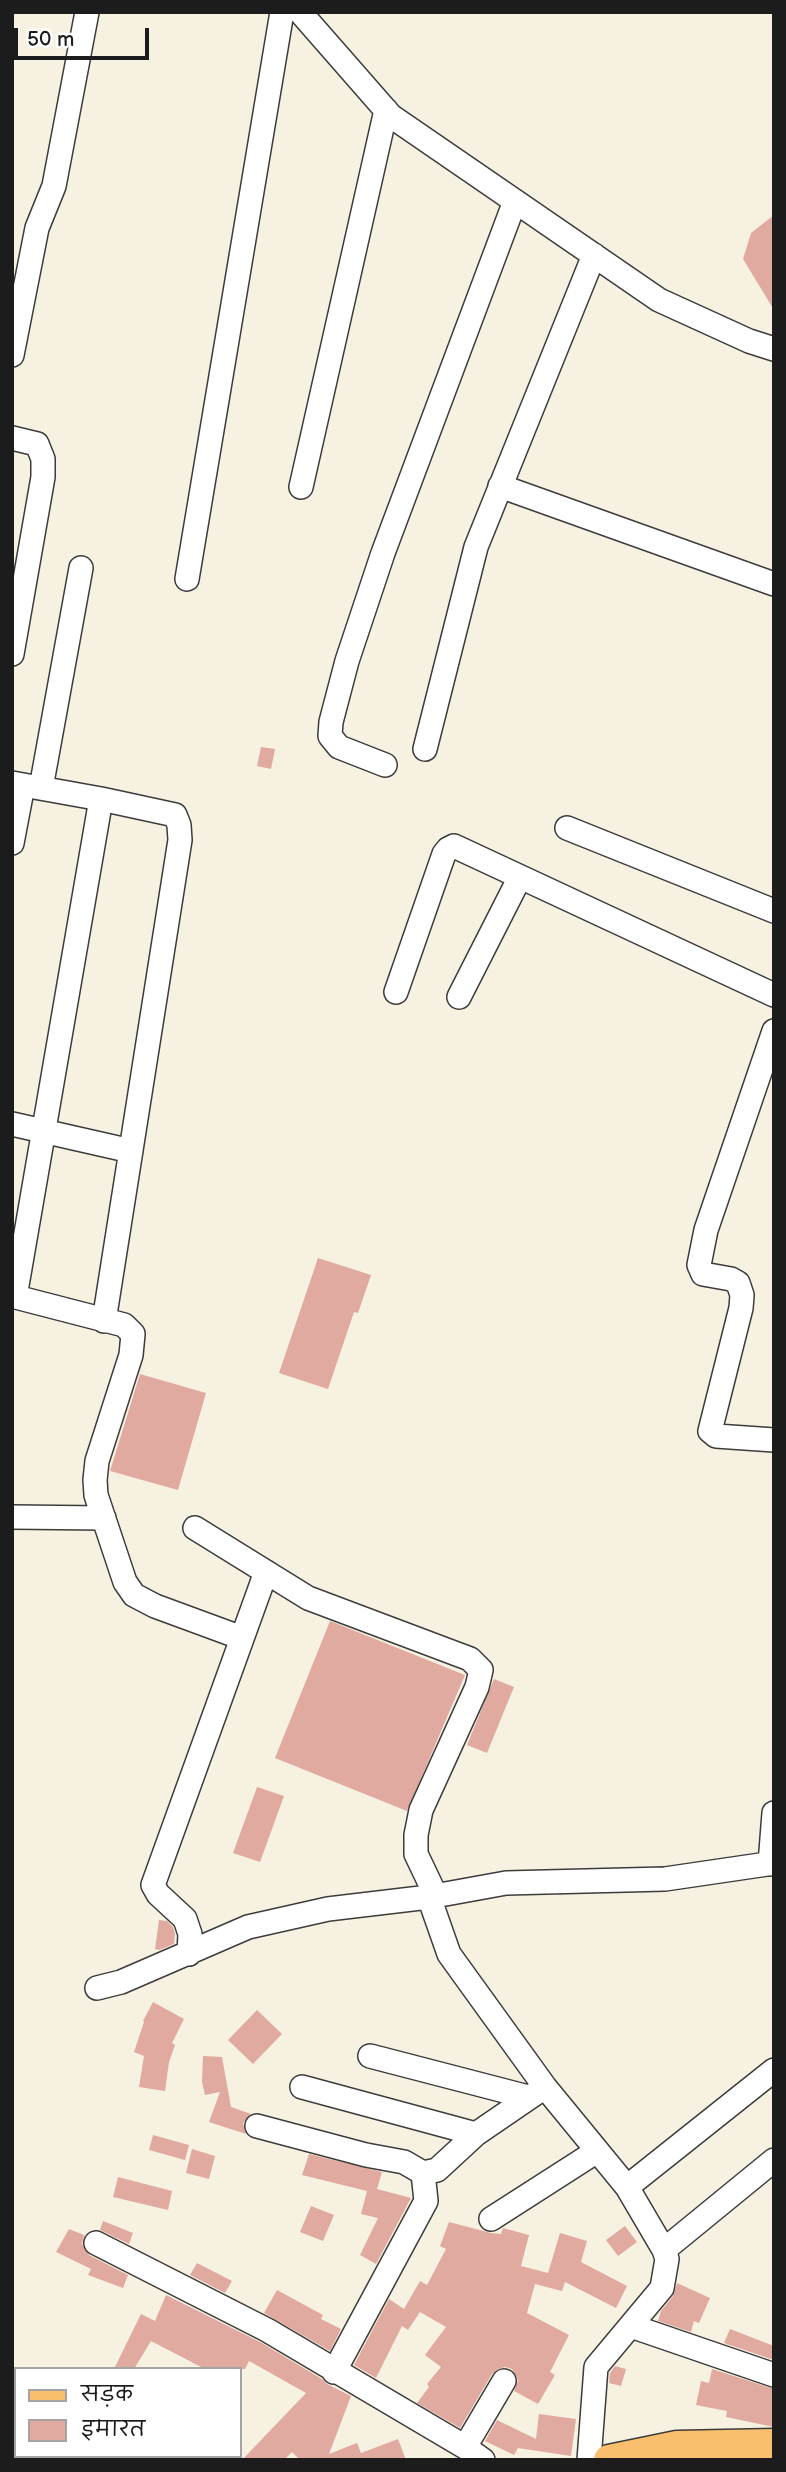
<!DOCTYPE html>
<html>
<head>
<meta charset="utf-8">
<style>
  body { margin:0 }
  #map { position:relative; width:786px; height:2472px; overflow:hidden; background:#f6f1e1; font-family:"Balsamiq Sans","Playpen Sans Deva",sans-serif }
  canvas { display:block }
  .frame { position:absolute; inset:0; border:14px solid #1c1c1c; pointer-events:none }
  .legend { position:absolute; left:14px; top:2367px; width:228px; height:91px; box-sizing:border-box; background:#fff; border:2px solid #a4a4a4; margin:0; padding:9px 12px; list-style:none; font-size:21px; color:#1c1c1c }
  .legend li { display:flex; align-items:center; gap:14px; height:35px }
  .legend b { width:35px; border:2px solid #a4a4a4 }
  .scale { position:absolute; left:14px; top:28px; width:135px; height:32px; box-sizing:border-box; border:4px solid #1c1c1c; border-top:0; padding-left:9px; font-size:21px; line-height:24px; white-space:nowrap; color:#1c1c1c; -webkit-text-stroke:5px #fff; paint-order:stroke }
</style>
</head>
<body>
<div id="map">
<canvas width="786" height="2472"></canvas>
<div class="frame"></div>
<ul class="legend">
<li><b style="height:9px;background:#f9bf6c"></b>सड़क</li>
<li><b style="height:19px;background:#e1aaa0"></b>इमारत</li>
</ul>
<div class="scale">50 m</div>
</div>
<script>
const g = document.querySelector('canvas').getContext('2d');
g.lineJoin = 'round';
function fillPath(path, color) {
  g.fillStyle = color;
  g.fill(path, 'evenodd');
}
function toPath(rows) {
  const path = new Path2D();
  for (const r of rows) {
    path.moveTo(r[0], r[1]);
    for (let i = 2; i < r.length; i += 2) path.lineTo(r[i], r[i + 1]);
  }
  return path;
}
function stroke(path, color, width, dash) {
  g.strokeStyle = color;
  g.lineWidth = width;
  g.lineCap = dash ? 'butt' : 'round';
  g.setLineDash(dash || []);
  g.stroke(path);
}
fillPath(toPath([
  [774,215,774,310,743,259,751,233],
  [261,747,275,749,271,769,257,766],
  [318,1258,371,1275,358,1313,354,1312,328,1389,279,1373],
  [140,1374,206,1393,178,1490,110,1471],
  [330,1621,465,1675,407,1811,275,1758],
  [494,1679,514,1687,487,1753,467,1745],
  [257,1787,284,1796,260,1862,233,1853],
  [159,1920,167,1921,173,1927,175,1934,174,1944,159,1950,155,1949],
  [153,2002,184,2019,172,2043,175,2045,169,2062,165,2091,139,2087,144,2056,134,2052,144,2022,143,2021],
  [257,2010,282,2034,253,2064,228,2040],
  [203,2056,222,2057,231,2107,251,2114,243,2123,246,2134,209,2122,220,2092,205,2095,202,2082],
  [153,2135,189,2145,185,2160,149,2150],
  [192,2149,215,2156,209,2179,186,2173],
  [309,2154,382,2172,377,2189,411,2198,376,2264,360,2255,378,2218,361,2214,367,2191,302,2175],
  [118,2177,172,2191,168,2210,113,2197],
  [311,2206,334,2215,323,2241,300,2232],
  [103,2221,133,2233,129,2244,100,2230],
  [449,2222,491,2233,501,2234,503,2228,529,2235,521,2266,548,2273,560,2233,587,2241,581,2262,627,2286,616,2308,565,2282,562,2291,535,2284,527,2313,569,2335,550,2372,555,2375,538,2404,514,2391,518,2380,512,2369,505,2367,498,2369,492,2374,460,2428,417,2403,429,2387,427,2384,441,2367,425,2355,446,2327,420,2312,408,2330,402,2326,376,2378,354,2365,389,2299,404,2309,420,2281,427,2285,446,2249,440,2246],
  [625,2226,637,2242,618,2256,606,2240],
  [69,2229,84,2235,82,2244,89,2255,128,2275,123,2288,88,2275,91,2269,56,2252],
  [197,2263,232,2281,225,2293,190,2275],
  [677,2283,710,2298,699,2323,694,2321,691,2332,658,2321,661,2311,673,2296],
  [277,2290,323,2315,321,2319,341,2329,330,2351,264,2313],
  [166,2295,260,2342,322,2379,327,2384,351,2396,329,2454,357,2443,361,2453,398,2439,406,2460,300,2460,292,2452,284,2460,242,2460,306,2393,249,2361,245,2369,205,2369,151,2341,134,2369,114,2369,141,2314,155,2321],
  [730,2329,774,2346,774,2360,724,2343],
  [615,2366,626,2369,621,2386,609,2383,610,2373],
  [712,2369,774,2389,774,2427,726,2417,727,2411,696,2405,701,2381,709,2383],
  [539,2414,576,2419,571,2456,518,2448,514,2455,485,2441,497,2420,536,2439]
]), '#e1aaa0');
const minor = toPath([
  [300,12,391,116,659,300,749,341,774,349],
  [12,355,37,228,54,186,87,12],
  [12,438,37,444,43,459,43,477,12,654],
  [500,486,774,584],
  [301,487,386,110],
  [187,579,282,12],
  [425,749,476,547,594,255],
  [385,765,339,747,330,736,331,722,347,661,383,553,515,201],
  [12,783,101,799,175,815,179,825,180,840,104,1321],
  [41,788,81,568],
  [567,828,774,911],
  [12,843,23,785],
  [396,992,444,854,448,849,454,846,774,995],
  [459,997,520,877],
  [774,1031,706,1230,699,1265,703,1274,731,1279,738,1283,742,1295,741,1308,710,1431,716,1436,774,1440],
  [12,1124,131,1151],
  [12,1296,124,1325,133,1334,131,1355,97,1461,95,1480,96,1495,125,1582,134,1595,155,1606,242,1638],
  [15,1297,101,799],
  [12,1517,104,1518],
  [195,1528,308,1598,470,1659,481,1670,477,1687,421,1810,416,1835,416,1854,436,1896],
  [770,1864,774,1813],
  [429,1897,449,1954,545,2087,627,2187,664,2250,667,2259,662,2288,596,2367,589,2460],
  [189,1954,190,1934,185,1919,158,1894,153,1885,266,1572],
  [97,1988,121,1982,248,1927,328,1909,429,1897,506,1883,665,1879,774,1863],
  [370,2056,528,2097],
  [302,2087,476,2134],
  [257,2126,366,2155,404,2162,423,2173,426,2201,334,2372],
  [423,2173,437,2170,476,2134,536,2093],
  [627,2187,774,2070],
  [491,2219,597,2151],
  [96,2243,267,2330,465,2447,483,2460],
  [664,2250,774,2160],
  [631,2326,774,2375],
  [465,2447,504,2381]
]);
const major = toPath([
  [609,2460,677,2446,774,2444]
]);
stroke(minor, '#3d3c3a', 26);
stroke(major, '#3d3c3a', 33);
stroke(minor, '#fff', 23);
stroke(major, '#f9bf6c', 30);
</script>
</body>
</html>
